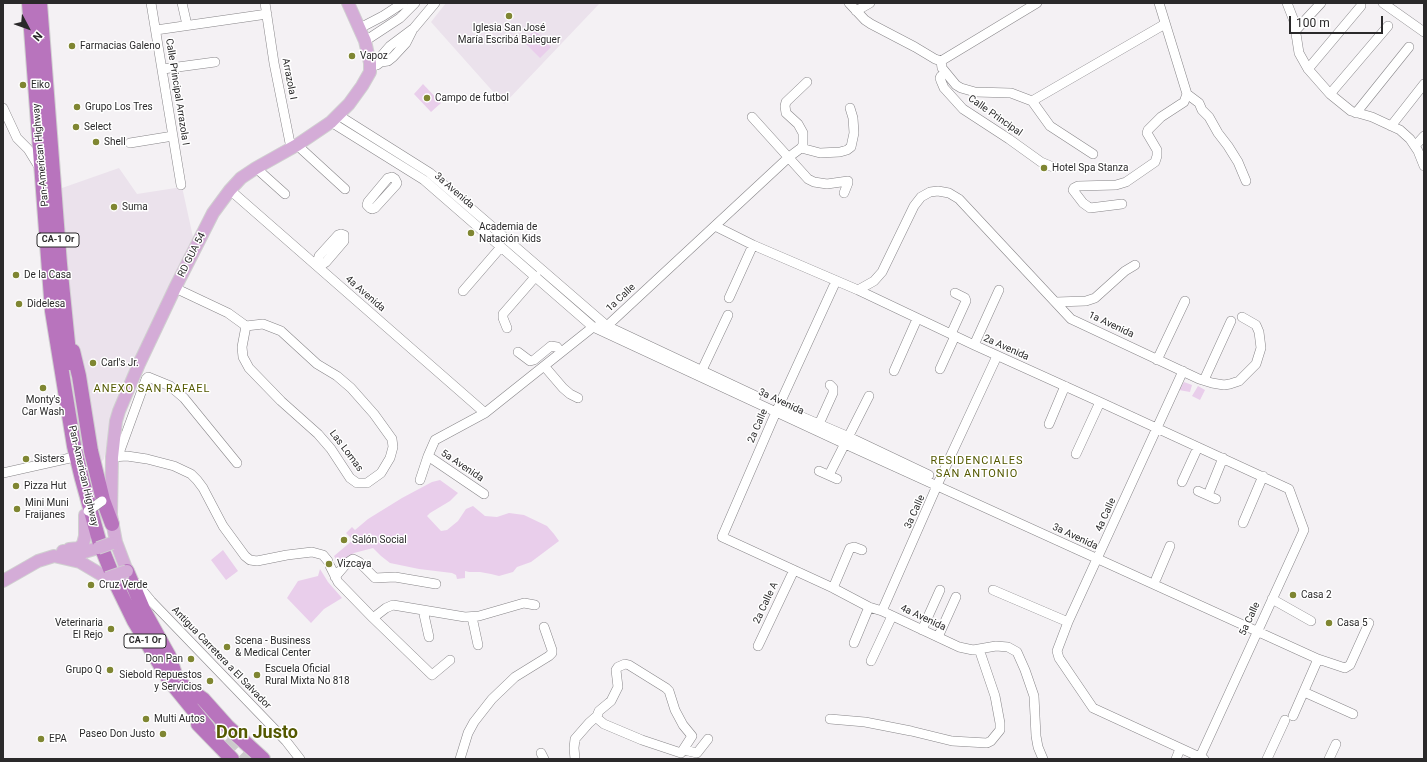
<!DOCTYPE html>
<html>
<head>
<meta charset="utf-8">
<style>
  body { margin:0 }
  #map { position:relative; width:1427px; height:762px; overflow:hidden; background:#f4f1f4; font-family:Roboto,sans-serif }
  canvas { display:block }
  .frame { position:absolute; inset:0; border:4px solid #2a292a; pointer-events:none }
  .north { position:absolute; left:8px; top:8px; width:40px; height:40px; -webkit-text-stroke:3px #fff; paint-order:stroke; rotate:131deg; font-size:11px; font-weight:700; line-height:16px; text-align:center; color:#2a292a }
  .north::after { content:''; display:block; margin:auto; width:14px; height:18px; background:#2a292a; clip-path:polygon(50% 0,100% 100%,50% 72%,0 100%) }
  .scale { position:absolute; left:1289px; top:16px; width:94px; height:18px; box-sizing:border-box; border:2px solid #2a292a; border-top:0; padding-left:5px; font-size:12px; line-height:14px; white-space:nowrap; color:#2a292a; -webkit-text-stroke:3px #fff; paint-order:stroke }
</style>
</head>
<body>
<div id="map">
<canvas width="1427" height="762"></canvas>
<div class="frame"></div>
<div class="north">N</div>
<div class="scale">100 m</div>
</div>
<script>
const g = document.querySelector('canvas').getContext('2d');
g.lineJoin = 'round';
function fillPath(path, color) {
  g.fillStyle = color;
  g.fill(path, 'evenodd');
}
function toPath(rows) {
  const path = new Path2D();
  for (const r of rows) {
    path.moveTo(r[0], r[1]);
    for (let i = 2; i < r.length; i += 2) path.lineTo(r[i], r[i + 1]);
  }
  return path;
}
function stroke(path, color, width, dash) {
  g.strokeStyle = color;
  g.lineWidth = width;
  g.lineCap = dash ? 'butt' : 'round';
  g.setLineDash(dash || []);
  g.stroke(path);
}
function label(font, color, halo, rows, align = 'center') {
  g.font = font + ' Roboto,sans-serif';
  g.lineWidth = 3;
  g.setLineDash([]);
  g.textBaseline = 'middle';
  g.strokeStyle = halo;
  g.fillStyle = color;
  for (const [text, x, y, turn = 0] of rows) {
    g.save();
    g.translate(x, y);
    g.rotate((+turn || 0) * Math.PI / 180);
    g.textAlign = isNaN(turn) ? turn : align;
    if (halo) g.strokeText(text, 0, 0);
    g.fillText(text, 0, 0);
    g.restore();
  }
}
fillPath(toPath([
  [446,3,600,3,504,104,431,22],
  [119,168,137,194,182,187,193,237,147,332,114,407,104,459,100,463,92,446,71,316,62,188]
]), '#ebe2ec');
fillPath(toPath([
  [535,30,551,47,540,58,523,41],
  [423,84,441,103,431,112,414,94],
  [1184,382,1192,385,1190,392,1179,390],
  [1198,386,1205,390,1200,400,1192,396],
  [440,480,458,493,450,501,430,513,427,516,441,531,447,530,458,521,466,509,473,506,485,516,497,517,509,513,524,515,547,526,554,534,559,541,531,562,517,567,513,572,499,576,491,574,480,572,469,572,465,571,465,578,457,579,456,575,452,573,419,569,390,563,381,556,373,548,354,553,340,567,334,556,353,540,346,533,352,527,355,530,368,519,402,498,432,482],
  [223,550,238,571,226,580,211,560],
  [320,569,328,582,342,598,324,609,311,623,287,598,298,581,318,576]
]), '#e9ceeb');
stroke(toPath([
  [214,722,251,759]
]), '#ccc9cc', 14, [14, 7]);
const minor = toPath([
  [151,3,181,185],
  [182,3,187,25],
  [265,3,274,63,291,148],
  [849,3,865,20,871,24,915,47,935,59,941,61],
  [1287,3,1294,21,1299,53,1308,69,1330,94,1351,111,1372,117,1400,130,1410,139,1418,151,1424,166],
  [1383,3,1424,32],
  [856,11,870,3],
  [360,28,383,16,403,3],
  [156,30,267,14],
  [1296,30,1321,3],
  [365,41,400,18,415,3],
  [941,61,942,68,956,85,961,88,975,92,1011,93,1032,101,1050,126,1093,154],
  [941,61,1037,3],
  [381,62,383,54,390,46,414,28,435,3],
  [377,65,381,62,388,61,393,57,406,43,412,31],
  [163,69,215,62],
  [1308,69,1361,6],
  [946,73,941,76,940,78,941,81,944,88,963,109,1009,139,1041,162,1053,167],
  [1187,94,1199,103,1202,110,1209,117,1218,133,1228,146,1238,162,1246,181],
  [1330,94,1388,26],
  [1032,101,1165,24],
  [3,108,17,138,28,149,39,167],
  [1356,113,1409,47],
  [338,115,430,173,607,326,756,396],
  [752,117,808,179,814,182,827,184,848,181,848,183,844,193],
  [331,122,424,180,593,327,845,444,1318,659,1345,668,1350,665,1369,623],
  [1391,126,1424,84],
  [130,143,173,136],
  [297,145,345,189],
  [1415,146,1424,136],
  [801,148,820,153,840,152,847,150,851,147,854,133,853,118,850,108],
  [256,168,285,194],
  [392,177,395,179,397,183,396,185,375,208,372,209,370,208,367,205,368,202,388,178,392,177],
  [230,190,485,413],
  [1122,204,1090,208,1083,203,1073,190,1074,188,1078,186,1116,185,1126,182,1155,162,1157,156,1157,150,1147,133,1148,130,1161,117,1184,102,1187,94,1159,3],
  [715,226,753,245,858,290,974,345,1100,402,1289,489,1304,530,1200,757],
  [341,234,344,235,344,241,326,262,323,264,320,262,318,260,319,256,338,235,341,234],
  [836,281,776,412,722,537,833,588,869,607,882,611,959,647,973,650,996,646,1008,647,1017,652,1025,670,1034,696,1036,736,1038,747,1043,759],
  [175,288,228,313,246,326,263,324,281,331,317,364,337,376,351,388,374,414,392,439,393,447,390,458,381,473,367,483,357,483,350,478,331,449,318,434,281,401,249,368,243,357,242,347,246,326],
  [858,290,874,281,882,272,914,206,921,197,930,192,938,191,949,193,959,199,1071,319,1199,379,1212,383,1224,385,1230,384,1239,381,1256,364,1261,348,1259,332,1256,325,1242,317],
  [463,291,501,247],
  [729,298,753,245],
  [1056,302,1086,301,1095,298,1125,271,1135,265],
  [507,328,503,318,503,314,536,276],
  [951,334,966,301,965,298,955,293],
  [974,345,999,290],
  [518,352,530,361,534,360,551,346,557,347,561,352],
  [1157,360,1185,301],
  [545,367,563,388,570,394,578,398],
  [940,369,955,336],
  [702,370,728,315],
  [894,371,917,319],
  [1183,371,1068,622,1057,651,1059,658,1093,708,1204,759],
  [1204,380,1231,321],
  [779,407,849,437,929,475],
  [1049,424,1065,386],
  [814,428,819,424,833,393,833,388,830,385],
  [1076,454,1100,402],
  [118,456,146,379,148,377,170,386,184,398,237,463],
  [428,456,484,494],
  [112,457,127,456,147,459,174,466,191,474,197,480,203,488,223,526,245,556,250,560,257,561,287,555,312,552,323,555,328,561],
  [819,471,837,479],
  [3,473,70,458],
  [829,475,869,396],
  [420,480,428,456,435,440,485,413,593,327,607,326,789,157,801,148,803,145,803,133,798,124,786,113,785,106,786,102,807,82],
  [1182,482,1198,447],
  [1198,491,1216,499],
  [1208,495,1223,458],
  [1243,523,1263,476],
  [330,566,338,582,373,618,432,675,450,660],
  [335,577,347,563,353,559,359,562,375,578,395,577,436,584],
  [1156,579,1170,546],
  [136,583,151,601,286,741,300,759],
  [833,588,850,548,854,547,862,550],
  [993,590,1068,622],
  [1272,599,1311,621],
  [423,610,429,637],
  [882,611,939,481,997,356],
  [472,617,478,645],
  [373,618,386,608,393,605,465,617,479,616,524,603,535,605],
  [922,630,940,590],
  [938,637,956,597],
  [854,643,869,607],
  [758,646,794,570],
  [871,661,892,616],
  [1304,692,1353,714],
  [1293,716,1318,659],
  [830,719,865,722,911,731,952,741,987,743,991,741,1000,730,1000,723,995,696,979,649],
  [684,750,697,753,708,739],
  [541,753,544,759],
  [460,759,468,733,474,722,492,699,515,677,549,656,552,653,552,650,544,627],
  [575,759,574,748,575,739,589,723,597,716,599,711,611,701,618,687,616,670,618,667,625,664,629,665,666,688,669,691,675,710,683,725,692,736,681,753,642,740,604,724,598,719,597,716],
  [1176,759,1180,749],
  [1267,759,1285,720],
  [1329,759,1336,744]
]);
const major = toPath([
  [69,549,79,548,83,544,85,536,85,515],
  [63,551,81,553,98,548],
  [127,571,116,542,111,515,112,457,116,421,119,411,139,364,175,288,213,213,230,190,241,178,256,168,297,145,331,122,349,104,362,86,370,72,370,63,365,41,348,3],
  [3,581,38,561,54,556,80,562,107,578]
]);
const highway = toPath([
  [29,3,52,311,74,446,82,479,100,544,117,586,134,621,169,680,208,728],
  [40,3,60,264,70,363],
  [73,351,79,376,91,451,103,500,112,524],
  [127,571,143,609,169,656,175,674],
  [184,686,203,699,228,727,263,759],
  [198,724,232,759]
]);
stroke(minor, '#878588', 10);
stroke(major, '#d0d0d0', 14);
stroke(highway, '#d0d0d0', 16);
stroke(minor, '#fff', 9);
stroke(major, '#d4acd7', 12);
stroke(highway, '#b874bd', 14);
const minorBridge = toPath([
  [88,511,102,501]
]);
const majorBridge = toPath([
  [98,548,112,543],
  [107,578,127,571]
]);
stroke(minorBridge, '#878588', 10, []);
stroke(majorBridge, '#d0d0d0', 14, []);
stroke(minorBridge, '#fff', 9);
stroke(majorBridge, '#d4acd7', 12);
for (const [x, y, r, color] of [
  [509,16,4,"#7f8632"],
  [72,46,4,"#7f8632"],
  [352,56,4,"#7f8632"],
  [23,85,4,"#7f8632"],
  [427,98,4,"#7f8632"],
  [77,107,4,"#7f8632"],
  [76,127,4,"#7f8632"],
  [96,142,4,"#7f8632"],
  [1044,168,4,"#7f8632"],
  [114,207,4,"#7f8632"],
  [471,233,4,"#7f8632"],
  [16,275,4,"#7f8632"],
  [19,304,4,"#7f8632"],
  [93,363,4,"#7f8632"],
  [43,388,4,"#7f8632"],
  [26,459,4,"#7f8632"],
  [16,486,4,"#7f8632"],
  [17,509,4,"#7f8632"],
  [344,540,4,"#7f8632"],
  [329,564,4,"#7f8632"],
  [91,585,4,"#7f8632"],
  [1293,595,4,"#7f8632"],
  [1329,623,4,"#7f8632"],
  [111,629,4,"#7f8632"],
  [227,647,4,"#7f8632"],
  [191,659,4,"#7f8632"],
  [110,670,4,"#7f8632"],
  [257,675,4,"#7f8632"],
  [210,681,4,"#7f8632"],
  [146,719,4,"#7f8632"],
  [163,734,4,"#7f8632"],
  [41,739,4,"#7f8632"]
]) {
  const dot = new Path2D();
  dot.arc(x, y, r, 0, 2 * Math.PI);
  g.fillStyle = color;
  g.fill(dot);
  stroke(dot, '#fff', 1.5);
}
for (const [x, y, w] of [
  [58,240,42],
  [145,641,42]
]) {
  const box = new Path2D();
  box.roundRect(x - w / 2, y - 7, w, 14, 3);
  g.fillStyle = '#fff';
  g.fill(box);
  stroke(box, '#2a292a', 1);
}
label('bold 9px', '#2a292a', null, [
  ["CA-1 Or",58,240],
  ["CA-1 Or",145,641]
]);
label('10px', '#2a292a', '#fff', [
  ["Iglesia San José",509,28,"center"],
  ["María Escribá Baleguer",509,40,"center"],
  ["Farmacias Galeno",80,46],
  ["Vapoz",360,56],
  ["Eiko",31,85],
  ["Campo de futbol",435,98],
  ["Grupo Los Tres",85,107],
  ["Select",84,127],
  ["Shell",104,142],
  ["Hotel Spa Stanza",1052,168],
  ["Suma",122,207],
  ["Academia de",479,227],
  ["Natación Kids",479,239],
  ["De la Casa",24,275],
  ["Didelesa",27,304],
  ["Carl's Jr.",101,363],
  ["Monty's",43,400,"center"],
  ["Car Wash",43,412,"center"],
  ["Sisters",34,459],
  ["Pizza Hut",24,486],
  ["Mini Muni",25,503],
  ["Fraijanes",25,515],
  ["Salón Social",352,540],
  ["Vizcaya",337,564],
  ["Cruz Verde",99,585],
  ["Casa 2",1301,595],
  ["Veterinaria",103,623,"right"],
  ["El Rejo",103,635,"right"],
  ["Casa 5",1337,623],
  ["Scena - Business",235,641],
  ["& Medical Center",235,653],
  ["Don Pan",183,659,"right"],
  ["Escuela Oficial",265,669],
  ["Rural Mixta No 818",265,681],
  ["Grupo Q",102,670,"right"],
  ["Siebold Repuestos",202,675,"right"],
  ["y Servicios",202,687,"right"],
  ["Multi Autos",154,719],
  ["Paseo Don Justo",155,734,"right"],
  ["EPA",49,739]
], 'left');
label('10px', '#2a292a', '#fff', [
  ["Arrazola I",289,79,79],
  ["Calle Principal Arrazola I",177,92,81],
  ["Calle Principal",995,116,35],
  ["Pan-American Highway",41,155,-95],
  ["3a Avenida",454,191,41],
  ["RD GUA 54",192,255,-63],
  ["4a Avenida",365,294,41],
  ["1a Calle",621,298,-43],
  ["1a Avenida",1111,325,25],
  ["2a Avenida",1006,348,24],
  ["3a Avenida",781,402,25],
  ["2a Calle",758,426,-67],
  ["Las Lomas",346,451,53],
  ["5a Avenida",462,466,34],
  ["Pan-American Highway",83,476,77],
  ["3a Calle",915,512,-66],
  ["4a Calle",1106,515,-66],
  ["3a Avenida",1075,537,25],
  ["2a Calle A",766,603,-65],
  ["4a Avenida",923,618,25],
  ["5a Calle",1250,619,-65],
  ["Antigua Carretera a El Salvador",221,658,46]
]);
g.letterSpacing = '1px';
label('11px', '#545900', '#fff', [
  ["ANEXO SAN RAFAEL",152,389],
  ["RESIDENCIALES",977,461],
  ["SAN ANTONIO",977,474]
]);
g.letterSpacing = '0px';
label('bold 18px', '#545900', '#fff', [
  ["Don Justo",257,733]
]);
</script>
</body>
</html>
